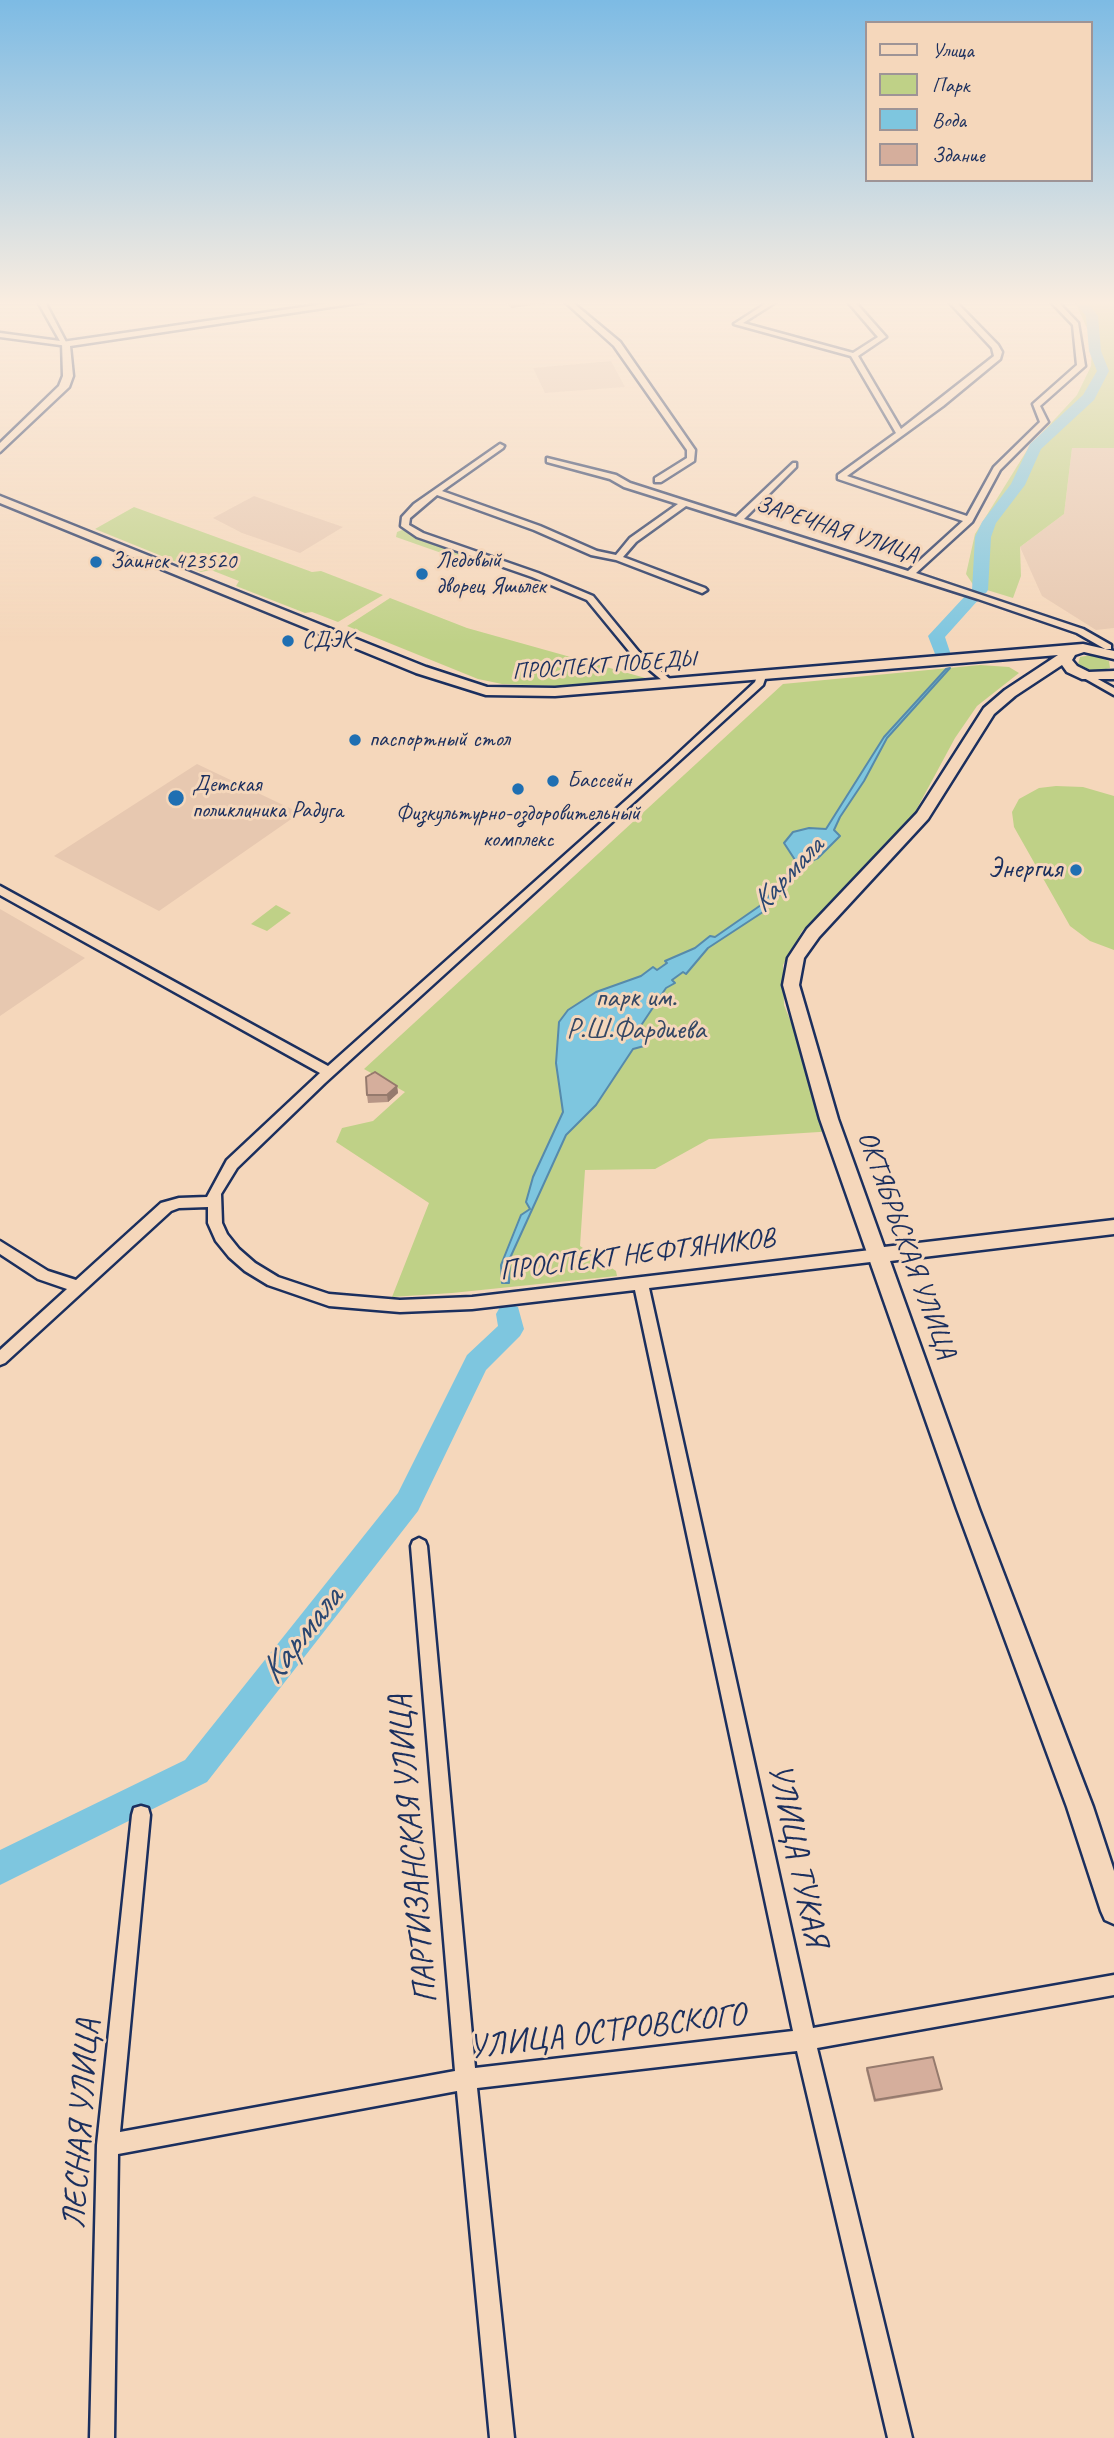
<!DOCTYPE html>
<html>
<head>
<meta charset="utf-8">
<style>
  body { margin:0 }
  #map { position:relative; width:1114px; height:2438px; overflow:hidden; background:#f5d7bb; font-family:Caveat,sans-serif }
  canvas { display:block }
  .legend { position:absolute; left:865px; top:21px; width:228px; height:161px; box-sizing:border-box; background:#f5d7bb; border:2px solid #9e9496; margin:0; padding:9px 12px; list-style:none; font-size:21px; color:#1b2f5e }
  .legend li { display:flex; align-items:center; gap:14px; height:35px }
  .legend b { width:35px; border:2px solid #9e9496 }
</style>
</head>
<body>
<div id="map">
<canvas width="1114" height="2438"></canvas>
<ul class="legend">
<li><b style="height:9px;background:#f5d7bb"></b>Улица</li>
<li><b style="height:19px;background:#bfd187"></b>Парк</li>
<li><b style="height:19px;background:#7ec6df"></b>Вода</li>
<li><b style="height:19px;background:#d5ae9c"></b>Здание</li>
</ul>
</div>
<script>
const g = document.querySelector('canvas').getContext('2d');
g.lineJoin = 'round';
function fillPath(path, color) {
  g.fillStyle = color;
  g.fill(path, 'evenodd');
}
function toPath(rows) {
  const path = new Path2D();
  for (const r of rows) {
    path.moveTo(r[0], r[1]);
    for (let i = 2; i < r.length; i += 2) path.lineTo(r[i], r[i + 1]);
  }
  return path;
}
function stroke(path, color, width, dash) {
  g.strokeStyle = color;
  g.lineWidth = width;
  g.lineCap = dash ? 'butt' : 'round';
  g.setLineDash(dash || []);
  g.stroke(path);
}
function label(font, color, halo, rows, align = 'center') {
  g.font = font + ' Caveat,sans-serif';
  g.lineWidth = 6;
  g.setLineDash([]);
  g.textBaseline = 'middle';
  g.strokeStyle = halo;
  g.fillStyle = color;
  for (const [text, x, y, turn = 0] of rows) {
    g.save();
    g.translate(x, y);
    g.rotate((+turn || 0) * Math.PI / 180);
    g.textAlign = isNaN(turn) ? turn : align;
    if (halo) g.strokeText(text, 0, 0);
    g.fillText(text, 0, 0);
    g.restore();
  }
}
fillPath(toPath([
  [611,361,625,387,545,393,533,368],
  [1072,448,1114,448,1114,628,1096,630,1042,596,1020,547,1064,514],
  [254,496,288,508,343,527,300,553,242,533,213,518],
  [197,764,300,813,159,911,54,856],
  [0,909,85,958,0,1016]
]), '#e7c8b0');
fillPath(toPath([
  [1075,302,1114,302,1114,448,1072,448,1064,514,1020,547,1021,576,1013,598,974,586,966,574,975,534,1029,447,1077,395,1091,366,1092,339],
  [134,507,312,572,321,571,383,595,338,622,312,612,305,613,236,586,239,581,211,570,201,572,95,529],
  [402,530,407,530,494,564,484,568,396,537,397,532],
  [390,598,467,628,649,679,560,686,502,684,478,679,347,626],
  [1091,655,1109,661,1110,668,1094,672,1078,664,1080,657],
  [980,665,1009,667,1019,673,977,706,955,738,914,814,880,852,802,931,783,965,784,1005,835,1131,709,1139,655,1169,585,1170,580,1246,616,1271,617,1276,452,1293,392,1297,429,1203,336,1142,342,1128,373,1121,405,1092,364,1069,783,684],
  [1056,786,1083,787,1114,796,1114,950,1090,941,1070,926,1014,827,1012,812,1019,799,1039,788],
  [276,905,291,913,267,931,251,924]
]), '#bfd187');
const water = toPath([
  [950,668,887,738,864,781,840,817,834,830,840,836,818,858,807,863,766,910,708,948,686,974,683,972,672,980,675,983,666,988,638,1030,648,1045,633,1049,596,1105,566,1135,510,1258,509,1283,502,1283,501,1265,521,1215,530,1209,526,1202,533,1177,563,1112,556,1063,559,1022,568,1010,596,992,641,976,653,967,657,970,667,963,665,961,695,948,710,936,715,937,761,905,797,863,784,843,793,832,809,828,826,829,884,737,946,669,950,668]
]);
fillPath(water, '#7ec6df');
stroke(water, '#568aab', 2);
fillPath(toPath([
  [1075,302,1087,302,1098,316,1101,351,1109,371,1094,400,1041,449,1025,485,996,523,991,537,988,590,986,593,974,593,972,590,975,537,982,522,1011,484,1030,444,1083,395,1097,371,1089,351,1086,316,1075,302],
  [972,593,980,598,945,637,951,655,949,659,937,659,928,636,966,595,972,593],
  [509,1304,518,1307,524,1329,520,1336,486,1370,418,1511,207,1782,0,1885,0,1850,185,1760,398,1493,467,1355,498,1326,496,1314,500,1307,509,1304]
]), '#7ec6df');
const minor = toPath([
  [38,302,45,302,68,346,0,337,0,333,60,341,38,302],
  [565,302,572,302,620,342,695,450,694,461,661,482,655,482,655,478,687,458,687,450,614,346,565,302],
  [768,302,776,302,743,323,853,353,878,337,848,302,855,302,886,337,858,356,901,429,994,356,992,348,949,302,956,302,998,345,1002,352,1000,359,943,406,847,476,967,516,994,467,1040,422,1033,404,1077,365,1073,325,1051,302,1058,302,1078,323,1085,366,1040,406,1048,422,1000,470,972,522,916,573,1083,629,1111,645,1111,649,1105,649,1077,633,978,599,686,506,636,542,623,557,705,588,707,590,702,593,616,560,591,555,534,530,437,495,410,518,409,525,423,533,538,573,593,596,639,652,672,681,674,683,669,686,633,656,587,600,532,577,417,537,401,526,402,517,414,504,500,444,504,446,503,448,442,491,540,526,597,551,616,555,630,538,678,504,624,487,610,479,547,462,547,458,616,475,630,483,736,517,793,463,796,463,796,467,744,519,908,571,963,521,838,479,838,475,896,433,851,356,734,324,768,302],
  [1087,673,1114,688,1114,695,1084,678,1082,676,1087,673],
  [758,674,766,676,763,685,325,1083,237,1168,221,1194,222,1223,227,1234,239,1249,255,1263,278,1277,329,1294,400,1300,472,1297,879,1249,884,1251,886,1255,884,1259,879,1261,649,1288,813,2028,1114,1975,1114,1995,817,2048,912,2438,888,2438,797,2051,477,2088,514,2438,490,2438,457,2091,118,2154,114,2438,90,2438,97,2145,132,1815,134,1808,141,1806,148,1808,150,1815,120,2132,455,2071,411,1546,413,1541,419,1538,425,1541,427,1546,475,2068,793,2031,635,1290,472,1309,400,1312,329,1306,268,1285,245,1271,229,1257,216,1241,208,1223,208,1207,179,1208,171,1211,5,1363,0,1365,0,1350,67,1289,38,1279,0,1254,0,1241,48,1271,76,1280,161,1203,179,1198,207,1197,227,1160,320,1073,0,895,0,886,328,1066,670,761,755,682,758,674]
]);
const major = toPath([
  [338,302,364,302,70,346,73,376,69,387,0,452,0,443,59,386,63,376,62,342,338,302],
  [0,496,426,667,487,687,555,688,1083,644,1114,651,1114,659,1084,652,1075,655,1072,660,1077,666,1089,672,1114,671,1114,679,1082,679,1067,672,1062,665,1015,696,994,714,928,819,819,937,804,958,799,985,838,1119,884,1247,1114,1220,1114,1234,890,1261,979,1509,1093,1807,1114,1871,1114,1924,1105,1920,1101,1911,1067,1807,957,1509,820,1119,783,985,788,958,807,929,917,813,984,708,1005,690,1058,655,555,696,486,695,416,673,0,503,0,496]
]);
stroke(minor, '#1b2f5e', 5);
stroke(major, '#1b2f5e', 5);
fillPath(minor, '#f5d7bb');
fillPath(major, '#f5d7bb');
fillPath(toPath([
  [505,302,546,302,546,303,511,308],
  [397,1086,398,1093,388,1102,368,1103,367,1095],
  [867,2068,942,2089,940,2091,874,2102,866,2070]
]), '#b79686');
fillPath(toPath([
  [511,302,546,302,546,303,511,308],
  [397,1086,398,1093,388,1102,387,1095]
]), '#957a6d');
const building = toPath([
  [375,1072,397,1086,387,1095,367,1095,366,1077,375,1072],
  [933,2057,942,2089,875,2100,867,2068,933,2057]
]);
fillPath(building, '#d5ae9c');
stroke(building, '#957a6d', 2);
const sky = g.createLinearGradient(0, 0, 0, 644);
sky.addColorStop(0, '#7dbbe4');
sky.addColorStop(0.47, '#faede0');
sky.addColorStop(1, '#faede000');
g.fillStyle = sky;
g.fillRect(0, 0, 1114, 644);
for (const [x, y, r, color] of [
  [96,562,7,"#1f6fb2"],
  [422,574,7,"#1f6fb2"],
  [288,641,7,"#1f6fb2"],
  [355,740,7,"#1f6fb2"],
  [553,781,7,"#1f6fb2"],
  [518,789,7,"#1f6fb2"],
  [176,798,9,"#1f6fb2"],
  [1076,870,7,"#1f6fb2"]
]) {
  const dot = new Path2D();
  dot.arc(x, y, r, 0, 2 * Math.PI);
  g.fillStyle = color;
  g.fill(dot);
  stroke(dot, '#f5d7bb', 2.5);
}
label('23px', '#1b2f5e', '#f5d7bb', [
  ["ЗАРЕЧНАЯ УЛИЦА",837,530,18],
  ["ПРОСПЕКТ ПОБЕДЫ",604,666,-4]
]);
label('23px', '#1b2f5e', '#f5d7bb', [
  ["Ледовый",436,561],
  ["дворец Яшьлек",436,587],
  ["Заинск 423520",110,562],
  ["СДЭК",302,641],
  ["паспортный стол",369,740],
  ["Бассейн",567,781],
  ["Детская",192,785],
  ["поликлиника Радуга",192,811],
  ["Физкультурно-оздоровительный",518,814,"center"],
  ["комплекс",518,840,"center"]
], 'left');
label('28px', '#1b2f5e', '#f5d7bb', [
  ["Энергия",1062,870]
], 'right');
label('28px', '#344764', '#f5d7bb', [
  ["парк им.",636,999],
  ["Р.Ш.Фардиева",636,1031]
]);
label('28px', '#1b2f5e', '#f5d7bb', [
  ["ОКТЯБРЬСКАЯ УЛИЦА",906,1245,70],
  ["ПРОСПЕКТ НЕФТЯНИКОВ",637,1255,-7]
]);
label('italic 30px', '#2a4671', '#f5d7bb', [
  ["Кармала",788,875,-47]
]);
label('33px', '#1b2f5e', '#f5d7bb', [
  ["ПАРТИЗАНСКАЯ УЛИЦА",414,1849,-95],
  ["УЛИЦА ТУКАЯ",797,1855,78],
  ["УЛИЦА ОСТРОВСКОГО",607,2032,-7],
  ["ЛЕСНАЯ УЛИЦА",82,2124,-86]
]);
label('italic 37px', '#2a4671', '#f5d7bb', [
  ["Кармала",302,1636,-52]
]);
</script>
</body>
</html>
